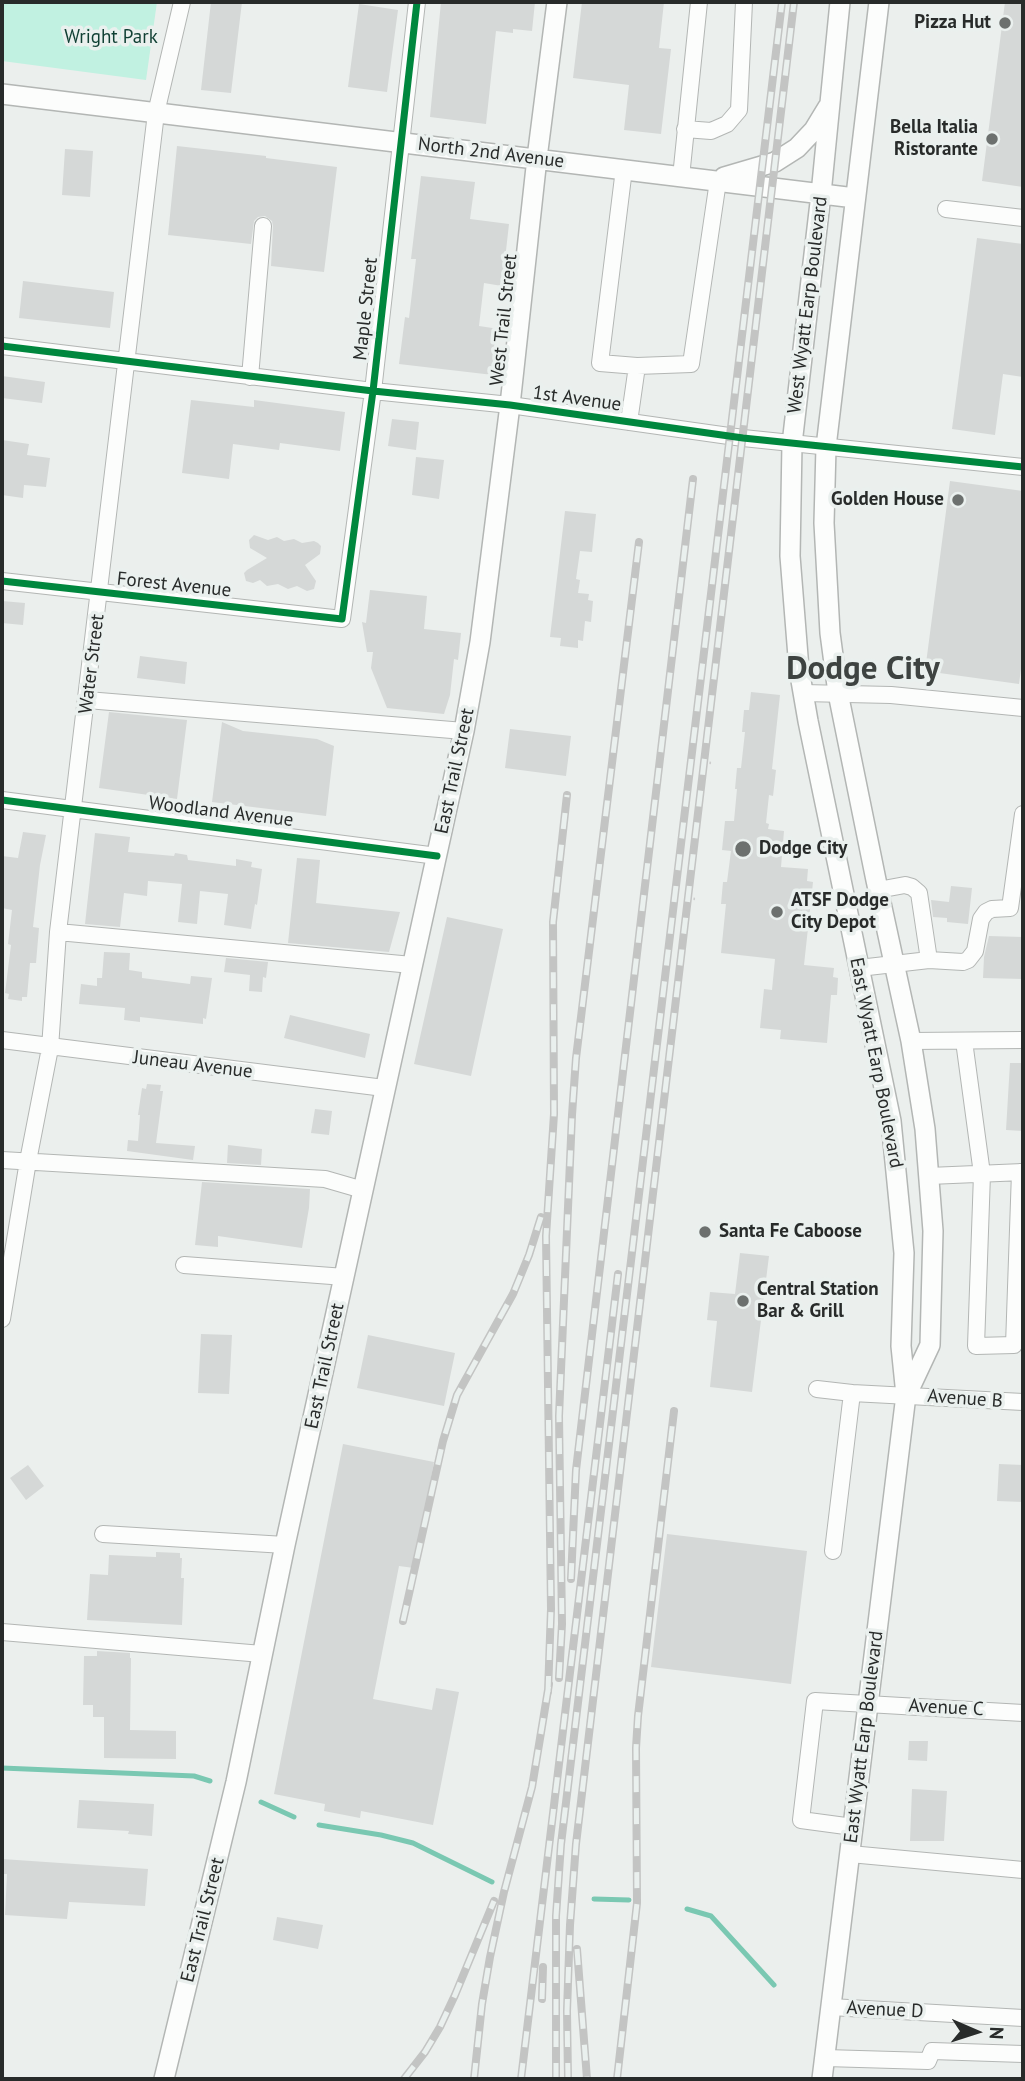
<!DOCTYPE html>
<html>
<head>
<meta charset="utf-8">
<style>
  body { margin:0 }
  #map { position:relative; width:1025px; height:2081px; overflow:hidden; background:#ebefed; font-family:"PT Sans",sans-serif }
  canvas { display:block }
  .frame { position:absolute; inset:0; border:4px solid #282b2a; pointer-events:none }
  .north { position:absolute; left:941px; top:1997px; width:70px; height:70px; -webkit-text-stroke:5px #eaf0ee; paint-order:stroke; rotate:93deg; font-size:19px; font-weight:700; line-height:28px; text-align:center; color:#282b2a }
  .north::after { content:''; display:block; margin:auto; width:24px; height:32px; background:#282b2a; clip-path:polygon(50% 0,100% 100%,50% 72%,0 100%) }
</style>
</head>
<body>
<div id="map">
<canvas width="1025" height="2081"></canvas>
<div class="frame"></div>
<div class="north">N</div>
</div>
<script>
const g = document.querySelector('canvas').getContext('2d');
g.lineJoin = 'round';
function fillPath(path, color) {
  g.fillStyle = color;
  g.fill(path, 'evenodd');
}
function toPath(rows) {
  const path = new Path2D();
  for (const r of rows) {
    path.moveTo(r[0], r[1]);
    for (let i = 2; i < r.length; i += 2) path.lineTo(r[i], r[i + 1]);
  }
  return path;
}
function stroke(path, color, width, dash) {
  g.strokeStyle = color;
  g.lineWidth = width;
  g.lineCap = dash ? 'butt' : 'round';
  g.setLineDash(dash || []);
  g.stroke(path);
}
function label(font, color, halo, rows, align = 'center') {
  g.font = font + ' "PT Sans",sans-serif';
  g.lineWidth = 7;
  g.setLineDash([]);
  g.textBaseline = 'middle';
  g.strokeStyle = halo;
  g.fillStyle = color;
  for (const [text, x, y, turn = 0] of rows) {
    g.save();
    g.translate(x, y);
    g.rotate((+turn || 0) * Math.PI / 180);
    g.textAlign = isNaN(turn) ? turn : align;
    if (halo) g.strokeText(text, 0, 0);
    g.fillText(text, 0, 0);
    g.restore();
  }
}
fillPath(toPath([
  [2,2,157,2,146,80,2,61]
]), '#c1f1e1');
stroke(toPath([
  [2,1768,194,1776,210,1781],
  [261,1802,294,1817],
  [319,1825,381,1835,413,1843,492,1882],
  [594,1899,629,1900],
  [687,1909,711,1916,774,1985]
]), '#7ac8b2', 5);
fillPath(toPath([
  [211,2,242,2,231,93,201,90],
  [441,2,535,2,532,31,513,29,513,33,496,31,486,124,430,117],
  [582,2,664,2,659,48,671,49,661,134,624,130,629,85,573,78],
  [1005,2,1023,2,1023,187,982,181],
  [359,4,398,10,387,92,348,87],
  [177,146,266,156,266,158,337,167,324,272,271,266,273,226,272,221,265,216,258,217,254,221,251,244,168,235],
  [65,149,93,151,90,197,62,195],
  [421,176,475,182,470,219,509,224,502,286,484,283,479,326,499,329,493,375,399,364,405,317,409,318,416,259,411,259],
  [977,238,1023,244,1023,377,1003,374,995,435,952,429],
  [23,281,114,292,110,328,19,318],
  [2,376,45,382,42,403,2,398],
  [191,400,254,407,254,400,345,412,340,451,280,443,279,450,233,444,229,479,182,473],
  [392,419,419,422,416,450,388,446],
  [2,440,29,444,27,455,50,458,46,487,24,485,23,498,2,495],
  [416,457,444,460,439,499,412,495],
  [950,481,1023,491,1023,654,1019,684,925,671],
  [565,511,596,514,592,552,580,551,576,579,580,580,578,593,589,594,588,600,593,601,591,622,585,621,583,641,578,640,578,648,560,646,561,638,550,637],
  [254,535,268,540,277,537,284,541,294,539,302,543,314,541,318,543,321,546,320,554,305,565,316,581,314,589,307,591,297,586,288,589,278,584,267,586,260,580,253,583,246,581,244,573,247,570,267,558,250,548,249,540],
  [370,590,427,596,424,629,461,633,458,660,454,659,450,695,444,714,387,708,371,668,373,652,367,652,362,622,366,623],
  [2,601,25,603,23,625,2,623],
  [140,656,187,662,185,684,137,678],
  [751,692,780,695,772,769,776,770,773,796,769,795,766,823,769,824,768,829,784,831,781,867,808,869,807,881,813,882,804,965,834,968,833,977,838,978,837,995,831,995,827,1043,780,1039,781,1030,760,1028,764,989,772,990,775,959,721,953,726,904,721,904,723,882,727,882,731,851,722,850,725,821,734,821,737,789,735,789,737,768,741,768,745,732,742,732,744,710,749,710],
  [109,712,187,720,177,799,99,788],
  [222,722,243,731,317,739,334,746,326,816,212,802],
  [510,729,571,736,566,776,505,768],
  [23,832,46,835,40,865,33,927,39,928,36,963,30,963,27,997,22,997,22,1001,8,999,9,994,5,993,11,945,8,944,12,910,2,908,2,856,18,858],
  [95,833,130,837,128,852,174,856,175,853,187,855,188,860,236,866,236,859,252,862,251,867,262,869,257,905,255,904,251,929,224,925,228,894,200,891,197,924,178,922,182,884,148,881,147,896,124,893,120,927,85,924],
  [297,858,320,860,316,903,400,912,389,952,288,943],
  [951,886,972,888,968,924,947,922,947,918,933,917,931,900,949,902],
  [447,917,503,929,471,1076,414,1064],
  [989,936,1023,937,1023,979,983,978,984,957],
  [104,952,130,953,129,970,142,972,142,978,190,984,191,976,212,978,206,1019,203,1018,203,1024,140,1017,140,1022,124,1020,125,1008,79,1004,81,984,97,986,97,978,102,978],
  [226,958,268,962,266,978,263,977,262,992,249,991,250,975,224,972],
  [290,1015,370,1034,365,1058,284,1038],
  [1010,1063,1023,1063,1023,1131,1006,1130],
  [147,1084,161,1085,160,1091,163,1091,156,1143,195,1146,193,1160,127,1151,128,1140,138,1141,140,1115,138,1115,142,1088,146,1089],
  [315,1109,332,1111,329,1135,311,1133],
  [228,1145,262,1149,261,1165,227,1163],
  [202,1182,310,1189,309,1208,302,1248,218,1236,218,1247,195,1245],
  [740,1253,769,1256,752,1392,710,1387,717,1321,707,1320,710,1292,735,1294],
  [201,1334,232,1335,229,1394,198,1393],
  [368,1335,455,1353,444,1406,357,1388],
  [343,1444,434,1462,414,1568,399,1566,373,1699,432,1710,436,1688,459,1692,433,1825,361,1811,360,1818,324,1811,325,1804,274,1794],
  [999,1464,1023,1465,1023,1502,997,1501],
  [28,1465,44,1486,26,1500,10,1478],
  [667,1534,807,1551,791,1684,651,1667],
  [156,1552,180,1553,180,1558,182,1558,181,1578,184,1578,182,1625,87,1620,90,1574,108,1575,109,1555,156,1557],
  [97,1651,130,1653,130,1658,131,1658,130,1730,176,1731,176,1759,104,1758,104,1717,93,1717,93,1705,83,1705,84,1656,97,1656],
  [909,1741,928,1741,927,1761,908,1760],
  [912,1789,947,1791,944,1841,910,1841],
  [79,1800,154,1804,152,1836,128,1834,129,1831,77,1828],
  [2,1859,148,1869,145,1906,69,1902,67,1919,5,1915,7,1874,2,1874],
  [277,1917,323,1925,318,1949,273,1940]
]), '#d5d8d7');
const minor = toPath([
  [685,129,711,131,727,124,739,110,744,2],
  [624,169,600,363,637,366],
  [681,177,699,2],
  [946,209,1023,218],
  [2,346,373,391,510,405,743,438,1023,467],
  [250,377,263,226],
  [629,422,637,366,691,364,718,181],
  [2,581,342,619,373,391,417,2],
  [803,693,891,695,1023,708],
  [87,700,464,731],
  [2,800,437,856],
  [878,890,905,885,912,887,919,893,929,960],
  [58,932,412,965],
  [859,968,929,960,963,962,968,960,975,951,981,919,986,912,992,909,1010,908,1023,814],
  [2,1040,384,1088],
  [911,1041,1023,1040],
  [964,1041,982,1174,976,1346,1014,1345,1020,1172],
  [2,1160,325,1179,363,1190],
  [929,1176,1023,1172],
  [184,1265,345,1277],
  [2,1319,28,1161,50,1048,58,932,156,113,182,2],
  [817,1389,852,1393,1023,1402],
  [103,1534,285,1545],
  [833,1551,852,1393],
  [2,1632,262,1654],
  [853,1827,801,1820,815,1701,1023,1713],
  [850,1854,1023,1870],
  [831,2007,1023,2018],
  [825,2058,928,2061,932,2051,1023,2054]
]);
const major = toPath([
  [879,2,826,447,824,523,830,633,838,693,876,880,911,1041,925,1129,933,1231,930,1345,907,1394],
  [2,94,855,198],
  [724,177,775,162,797,148,814,130,828,107],
  [164,2079,236,1782,285,1545,464,731,480,642,510,405,537,158,557,2],
  [822,2079,906,1395,901,1346,904,1253,891,1121,808,721,799,669,790,556,792,444,821,194,840,2]
]);
stroke(minor, '#b3b6b4', 18);
stroke(major, '#b3b6b4', 22);
stroke(toPath([
  [701,762,711,763],
  [685,898,695,899]
]), '#cccdcd', 2.5, [5, 3.5]);
stroke(minor, '#fcfdfc', 16);
stroke(major, '#fcfdfc', 19);
const rail = toPath([
  [571,1579,576,1470,693,479],
  [403,1621,443,1441,457,1395,513,1294,529,1255,541,1217],
  [559,1678,562,1624,559,1416,572,1115,576,1058,639,542],
  [548,1692,551,1609,546,1236,554,1114,553,922,567,795],
  [577,1949,587,2079],
  [542,1999,543,1967],
  [404,2079,425,2052,440,2027,455,1995,494,1901],
  [474,2079,482,2004,490,1957,504,1892,532,1787,549,1684],
  [521,2079,618,1274],
  [556,2079,556,1916,561,1844,782,2],
  [568,2079,567,2011,570,1925,576,1844,794,2],
  [617,2079,637,1903,636,1748,638,1716,674,1411]
]);
stroke(rail, '#c3c4c3', 8);
stroke(rail, '#eaf0ee', 5, [16]);
stroke(toPath([
  [2,346,373,391,510,405,743,438,1023,467],
  [2,581,342,619,373,391,417,2],
  [2,800,437,856]
]), '#00873e', 7);
for (const [x, y, r, color] of [
  [1005,23,7,"#6c706e"],
  [992,139,7,"#6c706e"],
  [958,500,7,"#6c706e"],
  [743,849,9,"#6c706e"],
  [777,912,7,"#6c706e"],
  [705,1232,7,"#6c706e"],
  [743,1301,7,"#6c706e"]
]) {
  const dot = new Path2D();
  dot.arc(x, y, r, 0, 2 * Math.PI);
  g.fillStyle = color;
  g.fill(dot);
  stroke(dot, '#eaf0ee', 2.5);
}
label('bold 19px', '#282b2a', '#eaf0ee', [
  ["Pizza Hut",991,23,"right"],
  ["Bella Italia",978,128,"right"],
  ["Ristorante",978,150,"right"],
  ["Golden House",944,500,"right"],
  ["Dodge City",759,849],
  ["ATSF Dodge",791,901],
  ["City Depot",791,923],
  ["Santa Fe Caboose",719,1232],
  ["Central Station",757,1290],
  ["Bar & Grill",757,1312]
], 'left');
label('19px', '#0f3f33', '#eaf0ee', [
  ["Wright Park",111,38]
]);
label('19px', '#282b2a', '#eaf0ee', [
  ["North 2nd Avenue",491,153,7],
  ["West Wyatt Earp Boulevard",808,305,-83],
  ["Maple Street",366,309,-84],
  ["West Trail Street",504,320,-84],
  ["1st Avenue",577,399,8],
  ["Forest Avenue",174,585,6],
  ["Water Street",92,664,-83],
  ["East Trail Street",455,771,-78],
  ["Woodland Avenue",221,812,7],
  ["East Wyatt Earp Boulevard",876,1063,79],
  ["Juneau Avenue",193,1065,7],
  ["East Trail Street",325,1366,-78],
  ["Avenue B",965,1399,4],
  ["Avenue C",946,1708,3],
  ["East Wyatt Earp Boulevard",864,1737,-83],
  ["East Trail Street",203,1920,-76],
  ["Avenue D",885,2010,3]
]);
label('bold 33px', '#3e4341', '#eaf0ee', [
  ["Dodge City",863,670]
]);
</script>
</body>
</html>
